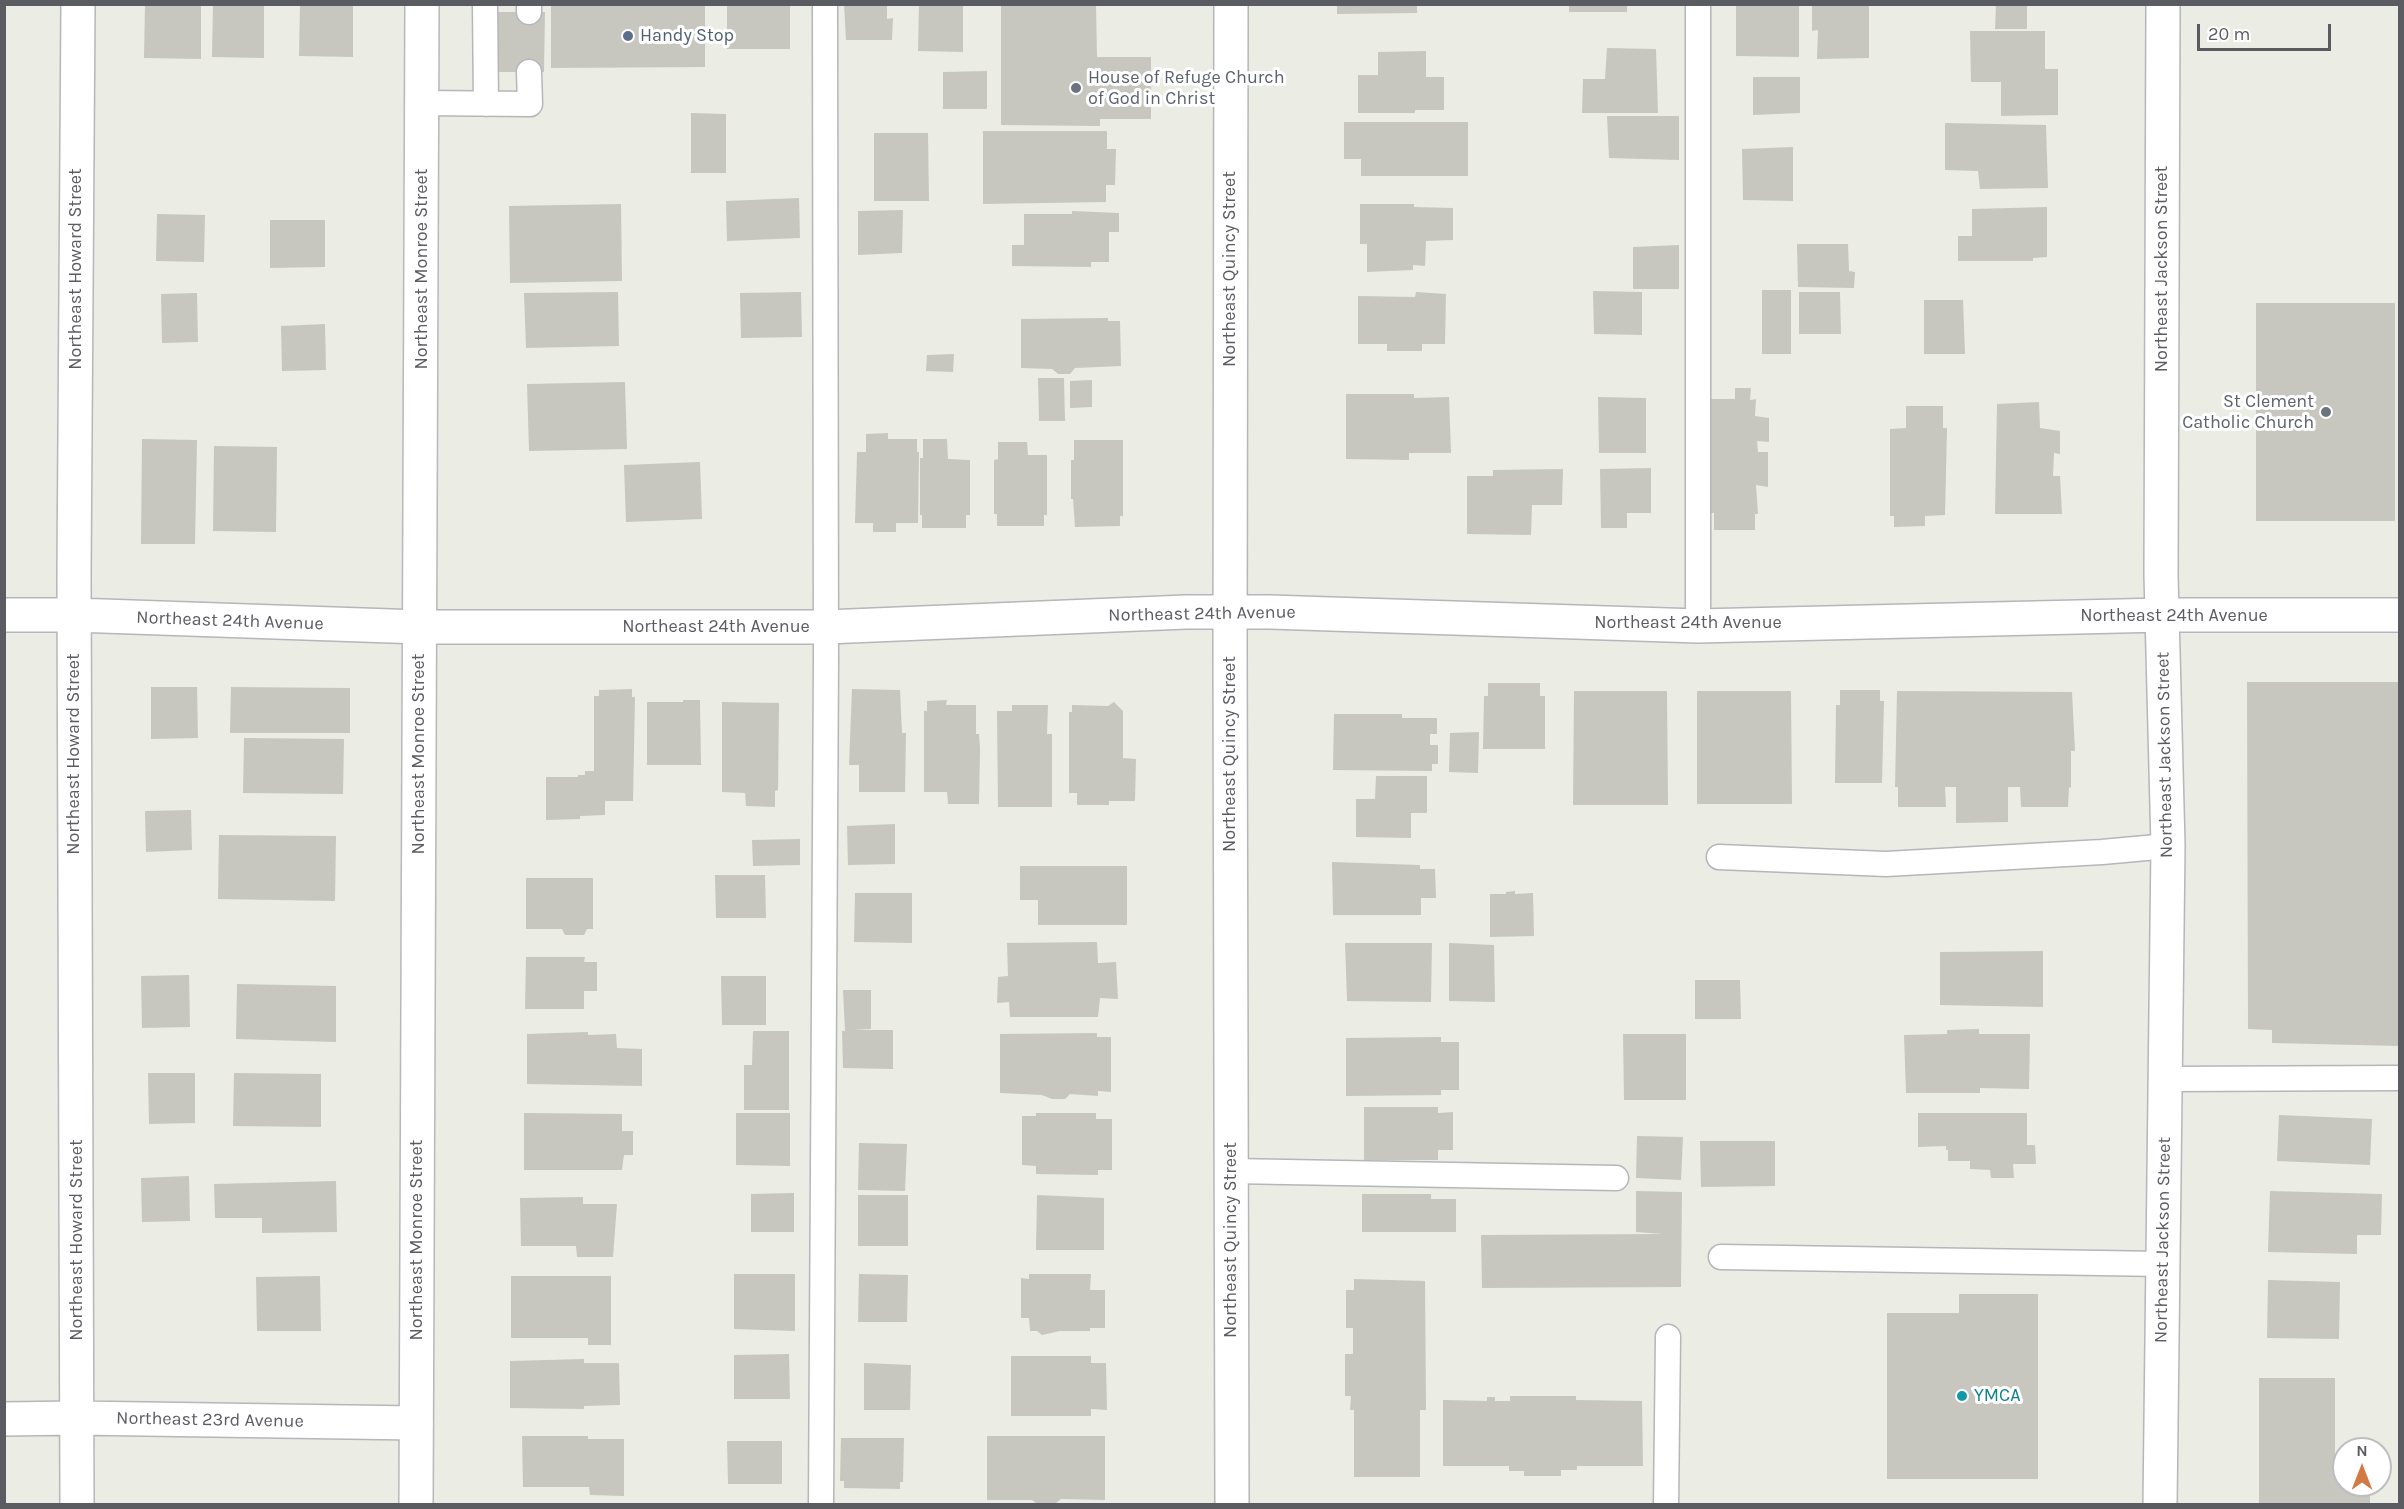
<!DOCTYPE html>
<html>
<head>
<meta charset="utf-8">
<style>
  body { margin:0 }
  #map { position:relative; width:2404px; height:1509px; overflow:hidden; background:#ebece3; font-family:Karla,sans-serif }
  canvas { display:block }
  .frame { position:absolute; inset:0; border:6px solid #5b5c62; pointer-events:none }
  .north { position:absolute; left:2332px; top:1437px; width:60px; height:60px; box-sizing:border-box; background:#fff; border:2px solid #bdbec0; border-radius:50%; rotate:0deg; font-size:16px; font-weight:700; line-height:24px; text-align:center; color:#5b5c62 }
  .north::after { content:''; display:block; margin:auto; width:21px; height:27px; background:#d37942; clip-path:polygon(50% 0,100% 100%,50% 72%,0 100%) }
  .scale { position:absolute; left:2197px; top:24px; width:134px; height:27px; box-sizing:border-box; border:3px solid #5b5c62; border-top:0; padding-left:8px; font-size:18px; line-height:21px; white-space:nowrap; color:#5b5c62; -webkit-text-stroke:4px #fff; paint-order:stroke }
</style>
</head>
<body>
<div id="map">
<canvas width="2404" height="1509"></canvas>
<div class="frame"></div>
<div class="north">N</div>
<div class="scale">20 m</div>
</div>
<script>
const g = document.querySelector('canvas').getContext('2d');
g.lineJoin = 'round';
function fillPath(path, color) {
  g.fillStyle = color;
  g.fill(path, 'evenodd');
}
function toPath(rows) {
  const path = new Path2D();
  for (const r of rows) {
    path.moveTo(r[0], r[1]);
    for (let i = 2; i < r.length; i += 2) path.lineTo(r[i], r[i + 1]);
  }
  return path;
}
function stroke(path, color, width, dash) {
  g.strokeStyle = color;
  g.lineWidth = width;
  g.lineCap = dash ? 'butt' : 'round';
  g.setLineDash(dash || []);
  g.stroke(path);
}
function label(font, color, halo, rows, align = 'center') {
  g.font = font + ' Karla,sans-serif';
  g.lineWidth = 6;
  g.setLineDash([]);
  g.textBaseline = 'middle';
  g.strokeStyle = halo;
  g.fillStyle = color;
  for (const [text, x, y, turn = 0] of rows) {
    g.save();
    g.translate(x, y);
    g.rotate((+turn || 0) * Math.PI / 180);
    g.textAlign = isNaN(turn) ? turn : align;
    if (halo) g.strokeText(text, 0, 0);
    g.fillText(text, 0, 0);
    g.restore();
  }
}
fillPath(toPath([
  [145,4,201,4,201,59,144,58],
  [213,4,264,4,264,58,212,57],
  [300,4,353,4,353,57,299,56],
  [551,4,705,4,705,67,551,68],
  [727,4,790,4,790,49,727,49],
  [844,4,887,4,887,19,893,18,892,40,846,40],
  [919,4,963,4,963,52,918,51],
  [1001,4,1096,4,1097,57,1151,57,1151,119,1100,119,1100,126,1001,125],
  [1337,4,1417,4,1417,13,1337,14],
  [1569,4,1627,4,1627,12,1569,12],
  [1736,4,1799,4,1799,57,1736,56],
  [1812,4,1869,4,1869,58,1817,59,1818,30,1812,31],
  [1996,4,2027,4,2027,29,1995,29],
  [496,12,545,12,544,72,496,72],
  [1970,31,2045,31,2045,69,2058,69,2058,115,2001,116,2001,82,1971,82],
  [1607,48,1656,49,1658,113,1582,113,1583,79,1605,79],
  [1426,51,1426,77,1444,77,1444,110,1415,110,1415,113,1358,113,1358,75,1378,75,1378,52],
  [987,71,987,109,943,109,943,72],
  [1753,77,1800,77,1800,113,1753,115],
  [691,113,726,114,726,173,691,173],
  [1607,116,1679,116,1679,160,1609,158],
  [1344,122,1468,122,1468,176,1361,176,1361,159,1344,159],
  [1945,123,2046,125,2048,188,1980,189,1978,171,1945,170],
  [983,131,1107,131,1107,149,1116,149,1115,185,1106,185,1106,202,983,204],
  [874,133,928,133,929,201,874,201],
  [1793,147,1793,201,1743,200,1742,149],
  [799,198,800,238,727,241,726,201],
  [621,204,622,281,510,283,509,206],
  [1360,204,1414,204,1414,207,1453,208,1453,240,1426,241,1425,266,1413,265,1413,270,1367,272,1367,244,1360,244],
  [2047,207,2047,257,2033,258,2033,261,1958,261,1958,236,1972,236,1972,209],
  [903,210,902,253,858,255,858,211],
  [1072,211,1119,213,1119,232,1109,232,1109,262,1091,262,1091,267,1012,266,1012,245,1024,245,1024,214,1072,214],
  [157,214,205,215,204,262,156,261],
  [270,220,325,220,325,267,270,268],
  [1797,244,1848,244,1849,271,1855,272,1854,288,1798,287],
  [1679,245,1679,289,1633,289,1633,247],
  [1762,290,1791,290,1791,354,1762,354],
  [1593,291,1642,292,1642,335,1594,334],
  [618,292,619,346,526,348,524,293],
  [801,292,802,337,741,338,740,293],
  [1416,292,1446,294,1445,344,1422,344,1422,351,1387,351,1387,344,1358,344,1358,296,1415,297],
  [1799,292,1840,292,1841,334,1799,334],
  [197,293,198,342,162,343,161,294],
  [1924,300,1963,300,1965,354,1924,354],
  [2256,303,2395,303,2395,521,2256,521],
  [1108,318,1108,321,1120,321,1121,366,1075,368,1070,374,1058,374,1052,369,1021,368,1021,319],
  [325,324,326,370,282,371,281,326],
  [954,354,953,372,926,371,927,355],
  [1038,378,1064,378,1065,421,1039,421],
  [1092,380,1092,407,1070,408,1070,381],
  [625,382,627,449,529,451,527,384],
  [1735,388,1751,388,1750,400,1756,399,1755,416,1769,418,1769,442,1757,441,1758,452,1768,452,1768,487,1756,485,1758,514,1755,514,1755,530,1714,530,1714,513,1709,513,1711,399,1735,399],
  [1346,394,1414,394,1414,398,1449,397,1451,453,1409,453,1409,460,1346,459],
  [1598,397,1646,398,1646,453,1599,453],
  [2039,402,2040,428,2060,431,2060,454,2054,453,2053,476,2060,476,2062,514,1995,514,1997,404],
  [1906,406,1943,406,1943,428,1947,428,1945,515,1925,516,1925,526,1894,527,1894,516,1890,516,1890,429,1906,428],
  [888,433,888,439,917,439,917,452,919,452,918,523,896,523,896,532,873,532,873,523,855,523,857,452,866,452,866,434],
  [142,439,197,440,195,544,141,544],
  [923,439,947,439,948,459,970,460,970,515,966,515,966,528,922,528,922,515,920,515,920,458,923,458],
  [1074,440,1123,440,1123,516,1120,516,1120,526,1075,527,1073,499,1071,499,1071,460,1074,460],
  [998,442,1027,442,1028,455,1047,455,1047,515,1044,515,1044,526,997,526,997,514,994,514,994,460,998,459],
  [214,446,277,447,276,532,213,531],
  [700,462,702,519,626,522,624,465],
  [1651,468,1651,513,1627,513,1627,528,1601,528,1600,469],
  [1563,469,1562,505,1532,505,1531,535,1467,534,1467,476,1493,476,1493,470],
  [2247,682,2400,682,2400,1046,2272,1043,2272,1030,2248,1029],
  [1488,683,1540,683,1540,696,1545,696,1545,749,1483,749,1484,696,1488,696],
  [151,687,197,687,198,738,151,739],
  [231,687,350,688,350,733,230,733],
  [632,689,632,697,635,697,633,801,605,801,605,815,580,816,580,819,546,820,546,777,578,777,578,775,585,775,585,771,594,771,594,696,599,696,599,690],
  [852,689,900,690,902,733,906,733,905,792,859,792,859,765,849,765],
  [1840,690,1880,690,1880,701,1884,701,1882,783,1835,783,1836,705,1840,705],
  [1574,691,1667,691,1668,805,1573,805],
  [1697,691,1791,691,1792,804,1697,804],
  [1897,691,2072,692,2075,751,2071,751,2071,788,2069,787,2068,807,2021,807,2020,787,2008,787,2008,822,1956,823,1956,787,1945,787,1946,807,1898,807,1898,787,1895,787],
  [683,700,700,700,701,765,647,765,647,702,683,702],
  [947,700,946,705,976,705,976,734,979,734,980,749,979,804,948,804,947,792,924,792,924,711,927,711,927,701],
  [722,702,779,703,778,790,775,791,775,807,746,806,745,793,722,792],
  [1114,702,1123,711,1123,758,1136,759,1135,801,1109,801,1109,805,1077,805,1077,793,1069,793,1069,712,1072,712,1072,705,1108,706],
  [1012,705,1048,705,1047,734,1052,734,1052,807,998,807,997,711,1012,711],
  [1334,714,1402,714,1402,718,1437,718,1437,734,1430,734,1430,745,1438,745,1438,764,1432,764,1432,771,1333,770],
  [1479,732,1478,773,1449,772,1450,733],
  [244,738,344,739,343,794,243,793],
  [1376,776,1427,776,1427,813,1411,813,1411,838,1356,837,1356,799,1375,799],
  [191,810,192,850,146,852,145,811],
  [895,824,895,864,848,865,847,826],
  [219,835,336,836,335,901,218,899],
  [800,839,800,865,753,866,752,840],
  [1332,862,1420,865,1420,869,1435,869,1436,898,1421,898,1421,915,1333,915],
  [1020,866,1127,866,1127,925,1038,925,1038,900,1020,900],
  [715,875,765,875,766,918,716,918],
  [526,878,593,878,593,929,587,929,584,935,565,935,562,929,526,929],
  [1515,891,1515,894,1533,893,1534,936,1490,937,1490,894,1506,894,1506,892],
  [855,893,912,893,912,943,854,942],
  [1097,942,1098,963,1116,962,1118,999,1100,998,1098,1017,1010,1017,1009,1002,997,1003,998,977,1008,976,1007,943],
  [1345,943,1432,943,1431,1002,1347,1001],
  [1449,943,1494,945,1495,1002,1449,1001],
  [2043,951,2043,1007,1940,1005,1940,952],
  [526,957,585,957,584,962,597,962,597,991,584,991,584,1009,525,1009],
  [189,975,190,1027,142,1028,141,976],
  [721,976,766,976,766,1025,722,1025],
  [1695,980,1740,980,1741,1019,1695,1019],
  [237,984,336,986,336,1042,236,1039],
  [843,990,871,990,871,1029,853,1030,893,1030,893,1069,843,1068,842,1031,845,1031],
  [1979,1029,1979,1034,2030,1034,2029,1089,1980,1088,1980,1093,1906,1093,1904,1035,1947,1034,1947,1030],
  [753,1031,789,1031,789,1110,744,1110,744,1065,752,1065],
  [588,1032,588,1035,616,1034,617,1048,642,1049,642,1086,527,1084,527,1034],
  [1097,1033,1097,1037,1111,1037,1111,1092,1098,1091,1098,1096,1070,1094,1065,1099,1052,1099,1042,1095,1000,1093,1000,1034],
  [1623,1034,1686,1034,1686,1100,1624,1100],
  [1441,1037,1441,1042,1459,1042,1459,1090,1441,1090,1441,1095,1346,1096,1346,1038],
  [148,1073,195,1073,195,1123,149,1124],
  [234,1073,321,1074,321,1127,233,1126],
  [1364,1107,1438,1107,1438,1113,1453,1112,1453,1150,1438,1150,1438,1160,1364,1160],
  [524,1113,622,1114,622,1131,633,1131,633,1155,624,1155,622,1170,524,1170],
  [736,1113,790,1113,790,1166,736,1165],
  [1036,1113,1096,1113,1096,1119,1112,1119,1112,1170,1098,1170,1098,1175,1036,1174,1036,1166,1022,1165,1022,1116,1036,1116],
  [1918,1113,2027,1113,2027,1145,2035,1145,2036,1164,2013,1164,2014,1178,1991,1178,1990,1170,1970,1169,1970,1161,1948,1161,1948,1150,1946,1150,1946,1146,1918,1147],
  [2279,1115,2372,1119,2370,1165,2277,1161],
  [1637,1136,1683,1137,1681,1180,1636,1178],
  [1700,1141,1775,1141,1775,1186,1701,1187],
  [859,1143,907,1144,905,1191,858,1190],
  [189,1176,190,1221,142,1222,141,1178],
  [336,1181,337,1232,262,1233,262,1218,215,1218,214,1184],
  [1636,1191,1682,1192,1681,1287,1482,1288,1481,1235,1663,1234,1636,1232],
  [2270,1191,2382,1194,2381,1235,2357,1235,2357,1254,2268,1252],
  [794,1193,794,1232,751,1232,751,1194],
  [1362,1194,1431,1194,1431,1199,1456,1199,1456,1232,1362,1232],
  [858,1195,908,1195,908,1246,858,1246],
  [1037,1195,1104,1198,1104,1250,1036,1250],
  [583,1197,583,1204,617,1204,613,1257,577,1257,576,1246,521,1246,520,1198],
  [734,1274,795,1274,795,1331,734,1329],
  [859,1274,908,1275,907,1322,858,1322],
  [1029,1274,1091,1274,1090,1290,1105,1290,1105,1328,1090,1328,1090,1331,1060,1331,1042,1335,1037,1331,1030,1331,1029,1318,1021,1318,1021,1278,1029,1279],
  [320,1276,321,1331,257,1331,256,1277],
  [511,1276,611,1276,611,1345,588,1345,588,1338,511,1338],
  [1354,1279,1425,1281,1426,1410,1420,1410,1420,1477,1354,1477,1354,1410,1350,1410,1351,1396,1345,1396,1345,1354,1353,1354,1353,1328,1346,1328,1346,1290,1354,1290],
  [2268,1280,2340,1282,2339,1339,2267,1338],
  [1959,1294,2038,1294,2038,1479,1887,1479,1887,1313,1959,1313],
  [789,1354,790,1399,734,1399,734,1355],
  [1011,1356,1091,1356,1091,1363,1106,1363,1107,1410,1091,1409,1091,1416,1011,1416],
  [584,1359,584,1363,619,1363,620,1405,584,1406,584,1409,510,1408,510,1361],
  [864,1363,911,1365,910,1410,864,1410],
  [2259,1378,2335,1378,2335,1454,2344,1454,2344,1485,2370,1485,2370,1504,2259,1504],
  [1510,1396,1576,1396,1576,1400,1642,1401,1643,1466,1577,1466,1577,1470,1561,1470,1561,1476,1524,1476,1524,1471,1509,1471,1509,1466,1443,1466,1443,1400,1487,1401,1487,1397,1495,1397,1495,1401,1510,1401],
  [522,1436,588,1436,588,1439,624,1439,624,1496,590,1495,589,1487,523,1487],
  [987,1436,1105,1436,1105,1500,1061,1499,1055,1504,1037,1504,1032,1500,987,1500],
  [841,1438,904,1438,903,1482,900,1482,900,1489,844,1488,844,1481,840,1481],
  [727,1441,782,1441,782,1484,728,1484]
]), '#c7c7c0');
const lane = toPath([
  [485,4,486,104],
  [529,4,529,12],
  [1698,4,1698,626],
  [422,103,530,104,529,72],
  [1719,857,1886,864,2102,852,2168,846],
  [2166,1079,2400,1078],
  [1231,1171,1616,1178],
  [1721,1257,2163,1264],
  [821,1504,826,660,825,4],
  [1666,1504,1668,1337]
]);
const street = toPath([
  [1231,4,1230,650,1232,1504],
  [4,615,74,615,420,627,826,627,1186,612,1270,612,1698,626,2162,615,2400,615],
  [4,1419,77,1418,416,1423],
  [77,1504,74,575,78,4],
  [2160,1504,2168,846,2161,575,2163,4]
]);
const secondary = toPath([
  [416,1504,422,4]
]);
stroke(lane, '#b5b6bc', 27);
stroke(street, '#b5b6bc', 36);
stroke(secondary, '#b7b7be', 36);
stroke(lane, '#fff', 24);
stroke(street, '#fff', 33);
stroke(secondary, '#fff', 33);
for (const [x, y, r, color] of [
  [628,36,6,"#5c6f8a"],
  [1076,88,6,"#6b7280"],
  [2326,412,6,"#6b7280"],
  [1962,1396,6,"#0f9aa8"]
]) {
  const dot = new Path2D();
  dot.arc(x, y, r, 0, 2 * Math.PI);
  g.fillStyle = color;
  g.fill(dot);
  stroke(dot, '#fff', 2);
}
label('18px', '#4e5e75', '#fff', [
  ["Handy Stop",640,36]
], 'left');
label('18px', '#5b616d', '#fff', [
  ["House of Refuge Church",1088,78],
  ["of God in Christ",1088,99],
  ["St Clement",2314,402,"right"],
  ["Catholic Church",2314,423,"right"]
], 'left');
label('18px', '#5b5c62', '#fff', [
  ["Northeast Howard Street",76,269,-90],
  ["Northeast Monroe Street",422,269,-90],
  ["Northeast Quincy Street",1230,269,-90],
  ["Northeast Jackson Street",2162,269,-90],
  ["Northeast 24th Avenue",1202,614,-1],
  ["Northeast 24th Avenue",2174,616],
  ["Northeast 24th Avenue",230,621,2],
  ["Northeast 24th Avenue",1688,623],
  ["Northeast 24th Avenue",716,627],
  ["Northeast Howard Street",74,754,-90],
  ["Northeast Monroe Street",419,754,-90],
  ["Northeast Quincy Street",1230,754,-90],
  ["Northeast Jackson Street",2165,755,-91],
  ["Northeast Howard Street",77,1240,-90],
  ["Northeast Monroe Street",417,1240,-90],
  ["Northeast Quincy Street",1231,1240,-90],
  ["Northeast Jackson Street",2163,1240,-89],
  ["Northeast 23rd Avenue",210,1420,1]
]);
label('18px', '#0d838f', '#fff', [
  ["YMCA",1974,1396]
], 'left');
</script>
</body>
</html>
